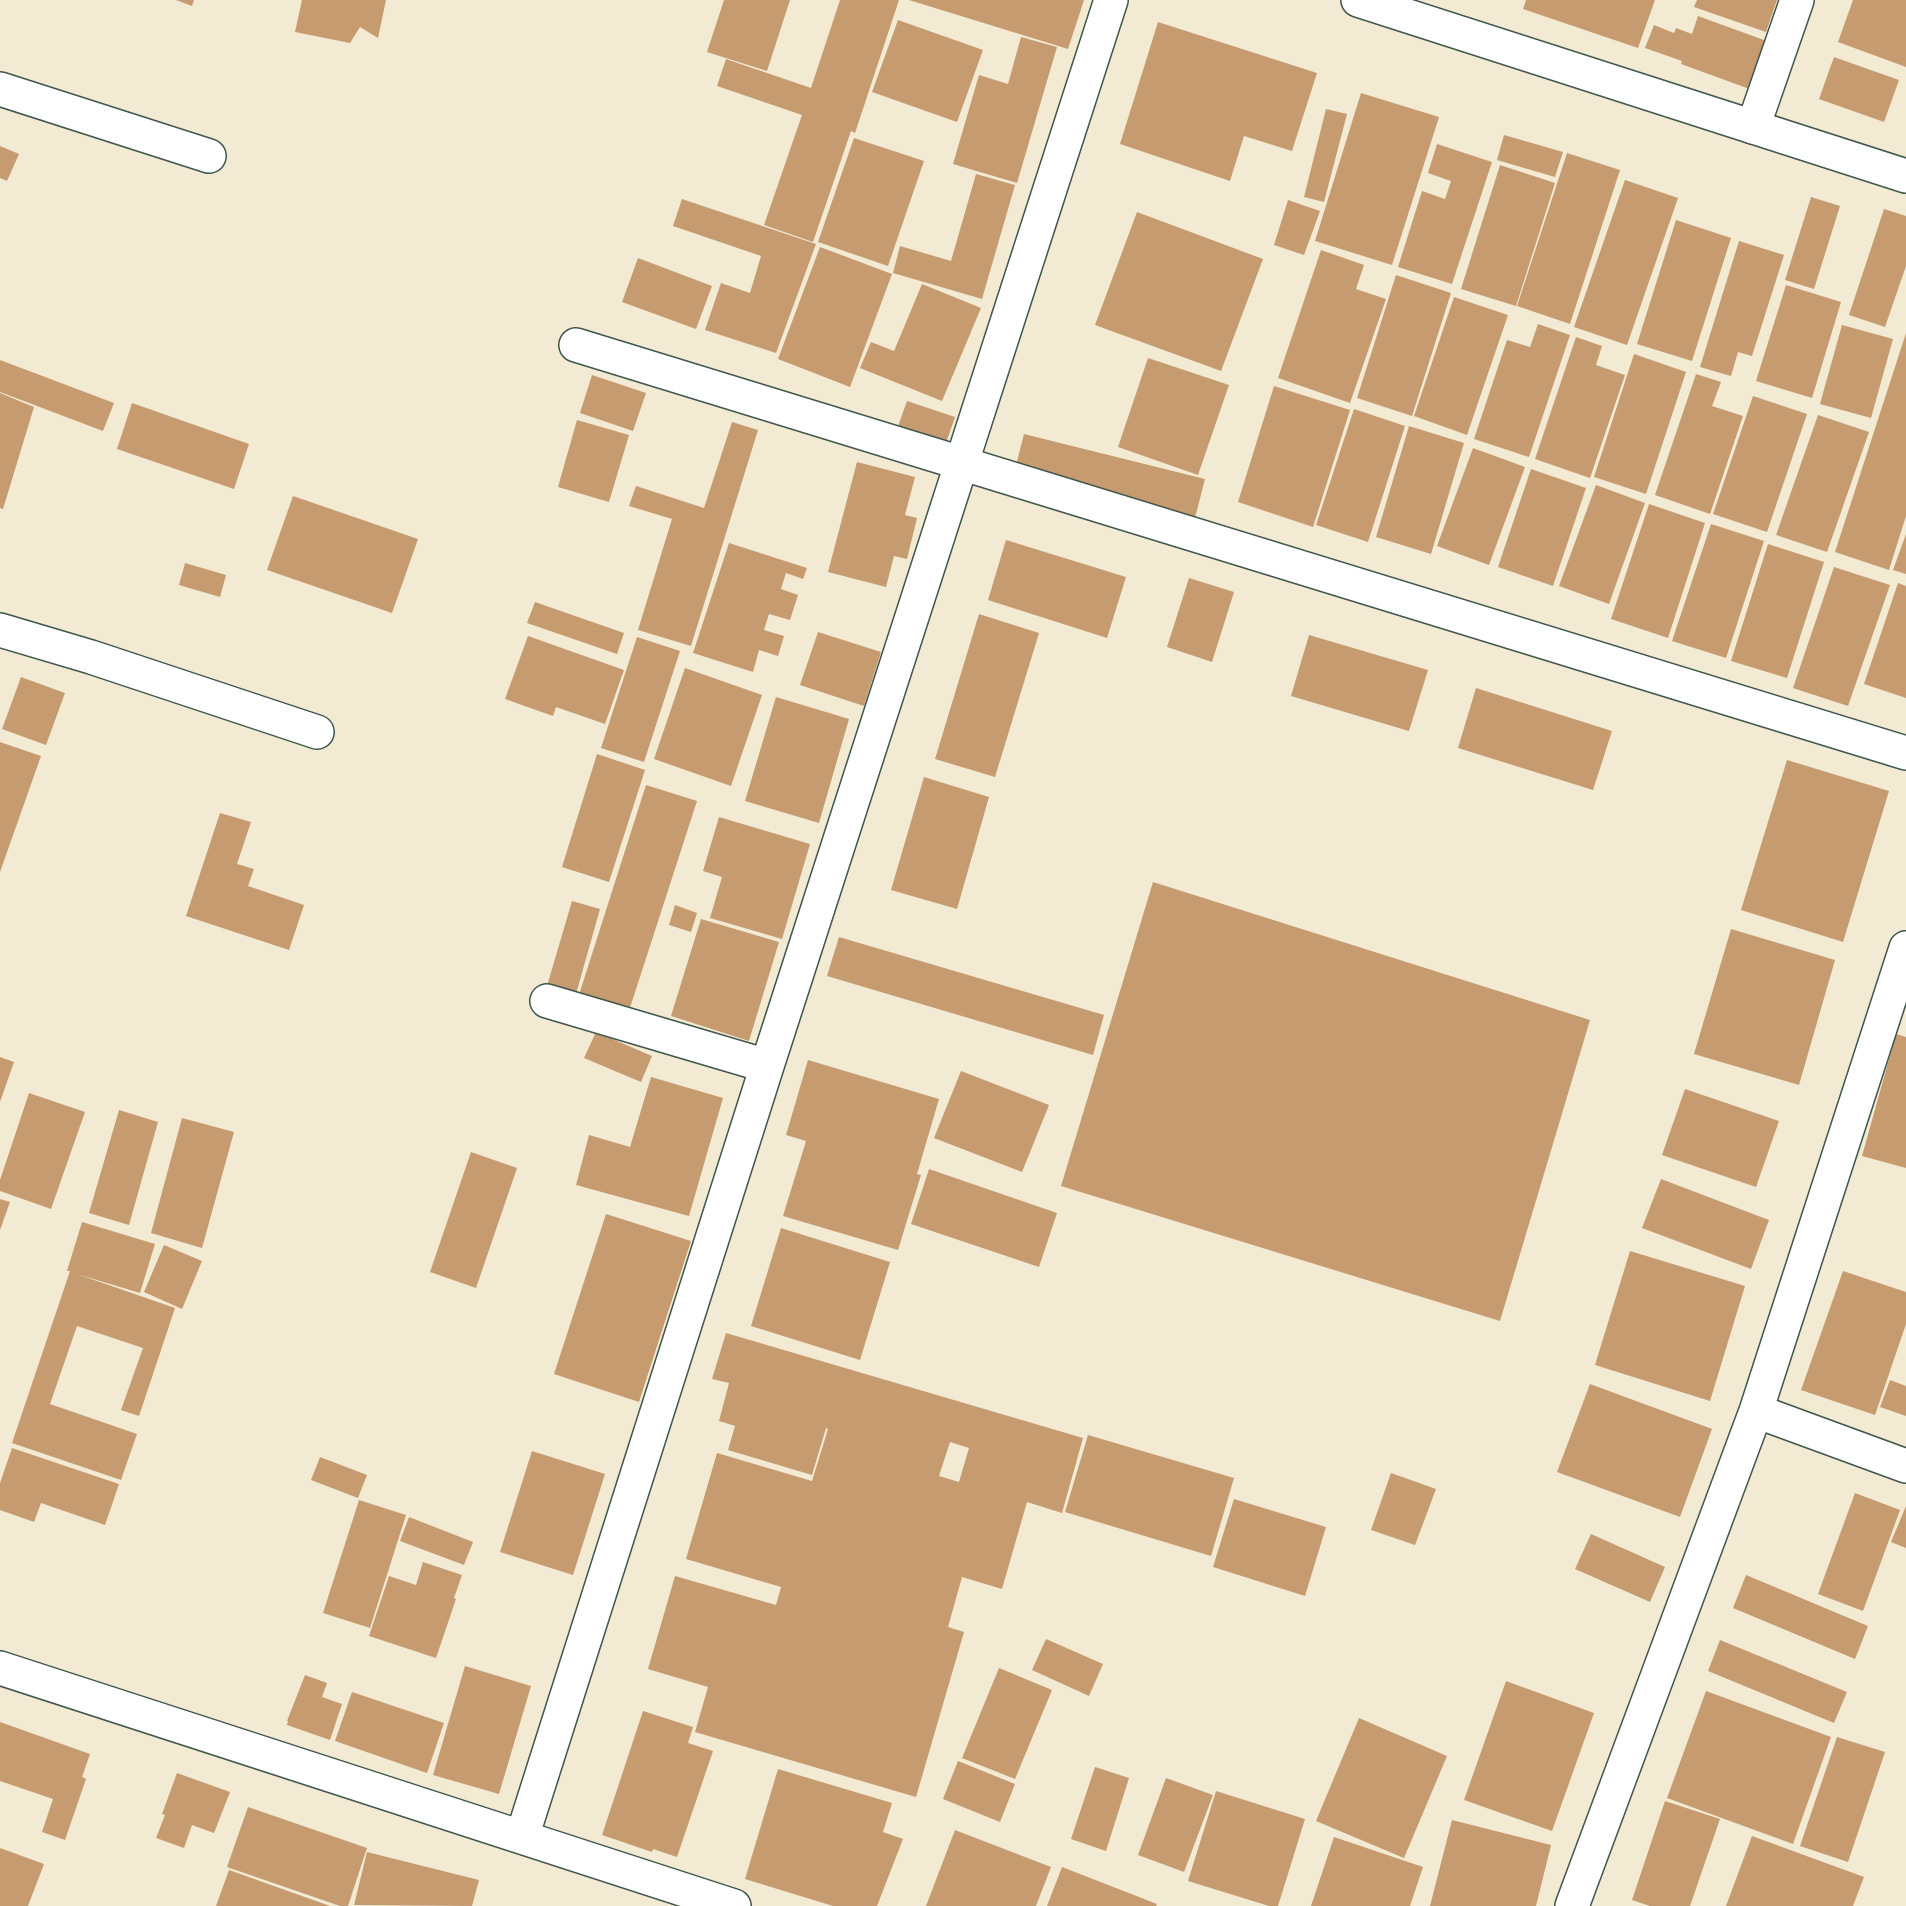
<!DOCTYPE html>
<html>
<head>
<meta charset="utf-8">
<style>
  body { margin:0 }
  canvas { display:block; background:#f2ead3 }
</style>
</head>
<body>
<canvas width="1906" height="1906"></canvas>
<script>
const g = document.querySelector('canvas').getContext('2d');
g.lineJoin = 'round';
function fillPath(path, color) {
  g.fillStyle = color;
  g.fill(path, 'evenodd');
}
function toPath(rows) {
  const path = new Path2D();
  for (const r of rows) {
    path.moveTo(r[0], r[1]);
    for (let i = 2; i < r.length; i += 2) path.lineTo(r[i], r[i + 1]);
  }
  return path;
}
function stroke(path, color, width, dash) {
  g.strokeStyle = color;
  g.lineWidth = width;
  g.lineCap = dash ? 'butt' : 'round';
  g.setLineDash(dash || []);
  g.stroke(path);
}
fillPath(toPath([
  [176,0,194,0,192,6],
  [302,0,386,0,378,38,360,27,350,43,295,32],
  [724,0,790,0,767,71,707,52],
  [840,0,899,0,855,133,851,131,813,242,764,225,802,115,717,86,726,59,811,88],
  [909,0,1084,0,1068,49],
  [1526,0,1655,0,1638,48,1523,9],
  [1697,0,1777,0,1766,32,1694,7],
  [1853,0,1906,0,1906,67,1838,42],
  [1698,16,1772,43,1755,91,1681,64,1682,61,1645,48,1654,25,1674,33,1676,28,1692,34],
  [898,20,983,50,957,122,872,92],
  [1158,22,1317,73,1292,151,1244,136,1230,181,1120,144],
  [1021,37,1057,47,1017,183,953,164,979,75,1008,84],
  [1834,57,1899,80,1884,122,1819,99],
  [1361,93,1439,117,1392,265,1315,241],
  [1326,109,1347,114,1324,202,1304,197],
  [1504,135,1563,152,1555,177,1497,160],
  [854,138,924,161,888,266,818,242],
  [1437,144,1492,162,1452,284,1398,267,1422,191,1445,199,1451,181,1428,173],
  [0,146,19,154,7,181,0,178],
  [1567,153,1620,170,1570,324,1517,306],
  [1500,165,1555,183,1516,306,1461,289],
  [976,174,1015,185,982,299,893,273,900,246,951,261],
  [1625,180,1678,198,1627,345,1574,327],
  [1811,197,1840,206,1814,289,1785,280],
  [682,199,816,244,776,353,705,330,721,283,750,293,761,256,673,226],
  [1288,200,1320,211,1304,255,1274,245],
  [1884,209,1906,216,1906,266,1885,327,1849,315],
  [1137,212,1263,259,1221,371,1095,325],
  [1676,220,1731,238,1692,361,1637,344],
  [1739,241,1784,255,1752,356,1738,352,1731,376,1700,367],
  [820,247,892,274,850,387,778,359],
  [1321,250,1364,265,1356,289,1386,299,1350,403,1278,378],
  [638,258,712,286,696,329,622,302],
  [1396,275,1451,293,1412,416,1357,398],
  [922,284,981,308,942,401,860,368,871,342,894,351],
  [1786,285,1841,302,1812,398,1756,381],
  [1454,297,1508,315,1467,435,1414,416],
  [1538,324,1570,335,1529,457,1474,439,1507,340,1530,347],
  [1842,325,1893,339,1871,418,1820,404],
  [1906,333,1906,516,1889,570,1835,552],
  [1576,337,1602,346,1596,365,1625,375,1590,478,1535,459],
  [1634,354,1686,372,1646,494,1594,477],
  [1148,358,1229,385,1198,475,1118,447],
  [0,360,114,403,103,431,0,392],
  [1696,374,1721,382,1712,406,1743,416,1710,514,1655,495],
  [592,375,646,393,633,431,580,413],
  [1274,386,1350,410,1313,527,1238,502],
  [0,393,34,407,3,509,0,508],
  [1753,396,1807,414,1767,532,1713,514],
  [907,401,955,417,944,449,896,432],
  [132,403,249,444,234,489,117,449],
  [1354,409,1405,426,1368,542,1316,525],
  [1818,415,1869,432,1827,552,1776,535],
  [577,420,629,435,609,502,558,487],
  [732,422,758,430,691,646,638,630,672,519,629,506,636,486,704,508],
  [1409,426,1464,443,1431,554,1376,537],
  [1024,434,1205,479,1194,522,1013,477],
  [1473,448,1525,467,1489,565,1437,546],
  [857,462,915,477,905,515,917,518,907,559,894,556,886,587,828,572],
  [1531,469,1586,488,1553,586,1498,567],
  [1596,485,1645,503,1609,604,1559,586],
  [293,496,418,539,392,613,267,570],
  [1649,504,1705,523,1668,638,1611,619],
  [1711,524,1764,541,1726,658,1672,641],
  [1906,534,1906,574,1893,570],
  [1006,540,1126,577,1107,638,988,600],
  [729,543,807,568,803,579,786,573,781,589,798,595,790,620,769,614,764,630,784,636,778,656,759,650,753,672,693,653],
  [1768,544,1824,562,1787,678,1731,661],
  [185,563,226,575,220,597,179,585],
  [1834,567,1890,585,1848,706,1793,688],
  [1189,578,1234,592,1212,662,1167,647],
  [1898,583,1906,586,1906,698,1864,684],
  [535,602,624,633,617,654,527,623],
  [979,614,1039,633,995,777,935,759],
  [818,632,881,652,864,706,800,685],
  [1309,635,1428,670,1409,731,1291,696],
  [528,636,624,670,605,724,556,707,553,716,505,699],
  [637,637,680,651,644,762,601,748],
  [685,668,762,695,731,786,654,759],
  [21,677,65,693,46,745,2,729],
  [1476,688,1612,731,1593,790,1458,748],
  [776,697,849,719,819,823,745,801],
  [0,742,41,756,0,872],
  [597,754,645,770,609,882,562,867],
  [1787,760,1889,791,1843,942,1741,910],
  [924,777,989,797,957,909,891,890],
  [646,785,697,801,627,1017,577,1001],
  [220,813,251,822,237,864,254,869,248,886,304,905,289,950,186,916],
  [719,817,810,844,782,939,710,918,722,877,703,871],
  [1153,882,1590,1020,1500,1321,1061,1186],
  [572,901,600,909,576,994,547,986],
  [675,905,697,913,691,932,669,925],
  [701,919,779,942,749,1041,671,1016],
  [1731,929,1835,960,1799,1085,1694,1054],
  [839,937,1104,1015,1093,1055,827,976],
  [596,1032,652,1056,641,1082,584,1058],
  [1896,1034,1906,1037,1906,1168,1862,1156],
  [0,1057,14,1062,0,1102],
  [808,1060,939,1099,917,1174,921,1175,898,1250,783,1216,806,1141,786,1135],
  [961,1071,1049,1105,1022,1172,934,1138],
  [651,1077,723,1098,689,1216,576,1185,589,1135,630,1147],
  [1685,1089,1779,1121,1756,1187,1662,1155],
  [29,1093,85,1112,51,1209,0,1191,0,1180],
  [119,1110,158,1122,129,1225,89,1213],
  [182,1118,234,1132,202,1248,151,1233],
  [471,1152,517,1168,476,1288,430,1272],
  [929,1169,1057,1213,1039,1267,911,1224],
  [1661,1179,1769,1220,1751,1269,1642,1228],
  [0,1199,10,1202,0,1230],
  [606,1214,691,1241,639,1402,554,1374],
  [82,1222,155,1244,140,1293,77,1274,175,1308,139,1416,121,1410,143,1348,77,1326,50,1404,137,1434,121,1480,12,1443,70,1271,67,1271],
  [781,1228,890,1262,860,1360,751,1326],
  [164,1245,202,1261,182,1309,144,1292],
  [1630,1251,1745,1286,1710,1401,1595,1365],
  [1843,1271,1906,1292,1906,1324,1875,1415,1801,1390],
  [726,1333,1083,1438,1062,1513,1027,1502,1002,1589,962,1577,948,1627,964,1632,916,1797,695,1732,708,1687,648,1669,675,1576,776,1605,781,1587,686,1559,717,1453,812,1481,828,1429,826,1428,812,1475,728,1450,735,1426,719,1421,729,1383,712,1379],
  [950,1442,969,1448,959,1482,939,1476],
  [1890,1380,1906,1386,1906,1416,1880,1407],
  [1590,1384,1712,1429,1680,1517,1557,1472],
  [1088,1435,1234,1478,1211,1556,1065,1512],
  [12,1448,119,1484,105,1525,41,1503,34,1522,0,1510,0,1483],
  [532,1451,605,1474,573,1575,500,1552],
  [320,1457,367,1475,358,1498,311,1480],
  [1391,1473,1436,1489,1415,1545,1371,1530],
  [1855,1493,1900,1510,1863,1611,1818,1594],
  [1234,1499,1326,1527,1305,1596,1213,1567],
  [359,1500,406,1515,370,1628,323,1613],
  [1906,1506,1906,1548,1891,1542],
  [409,1517,473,1542,464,1565,400,1541],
  [1591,1534,1665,1567,1650,1602,1575,1569],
  [423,1562,462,1575,454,1598,456,1599,436,1658,369,1636,389,1576,416,1585],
  [1746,1575,1868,1626,1855,1659,1733,1608],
  [1046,1639,1103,1664,1089,1696,1032,1670],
  [1720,1640,1847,1692,1834,1723,1708,1671],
  [465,1666,531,1686,499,1794,433,1775],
  [999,1668,1052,1690,1015,1779,962,1758],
  [305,1675,327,1683,322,1697,342,1704,330,1740,287,1725,288,1721,287,1721],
  [1506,1681,1594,1713,1552,1831,1464,1800],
  [1706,1691,1831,1737,1793,1844,1667,1798],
  [352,1692,444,1723,427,1773,335,1741],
  [643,1711,693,1727,688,1743,713,1751,677,1857,653,1849,652,1852,602,1835],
  [1359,1718,1447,1756,1404,1858,1316,1821],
  [0,1722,90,1754,82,1777,86,1779,65,1840,42,1832,53,1799,0,1781],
  [1837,1737,1885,1752,1848,1862,1800,1846],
  [958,1761,1015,1784,1000,1822,943,1799],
  [1095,1767,1129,1778,1106,1851,1071,1839],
  [778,1769,892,1803,883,1832,903,1839,877,1906,833,1906,745,1879],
  [177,1773,230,1792,214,1833,192,1825,184,1848,156,1838,165,1815,162,1814],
  [1166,1778,1213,1795,1184,1872,1138,1855],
  [1216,1791,1305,1819,1278,1906,1269,1906,1188,1881],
  [1665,1801,1720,1819,1690,1906,1650,1906,1632,1900],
  [248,1807,367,1848,348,1906,340,1906,227,1867],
  [1452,1820,1551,1845,1536,1906,1430,1906],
  [955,1830,1051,1867,1036,1906,926,1906],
  [1752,1836,1864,1877,1853,1906,1726,1906],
  [1334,1837,1423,1867,1410,1906,1311,1906],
  [0,1848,44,1864,28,1906,0,1906],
  [367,1852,479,1880,472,1906,354,1905],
  [1062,1867,1157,1904,1156,1906,1047,1906],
  [229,1870,330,1906,216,1906]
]), '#c79b70');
const minor = toPath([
  [0,89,209,156],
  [1753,127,1797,0],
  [576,345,1906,753],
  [0,630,91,657,317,732],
  [547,1001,767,1066],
  [1756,1411,1906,1466],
  [0,1668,734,1906],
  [522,1837,767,1066,1111,0],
  [1572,1906,1756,1411,1906,948]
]);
const tertiary = toPath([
  [1358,0,1906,176]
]);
stroke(minor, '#3f574c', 36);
stroke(tertiary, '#3f574c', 36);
stroke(minor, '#fff', 33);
stroke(tertiary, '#fff', 33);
</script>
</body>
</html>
